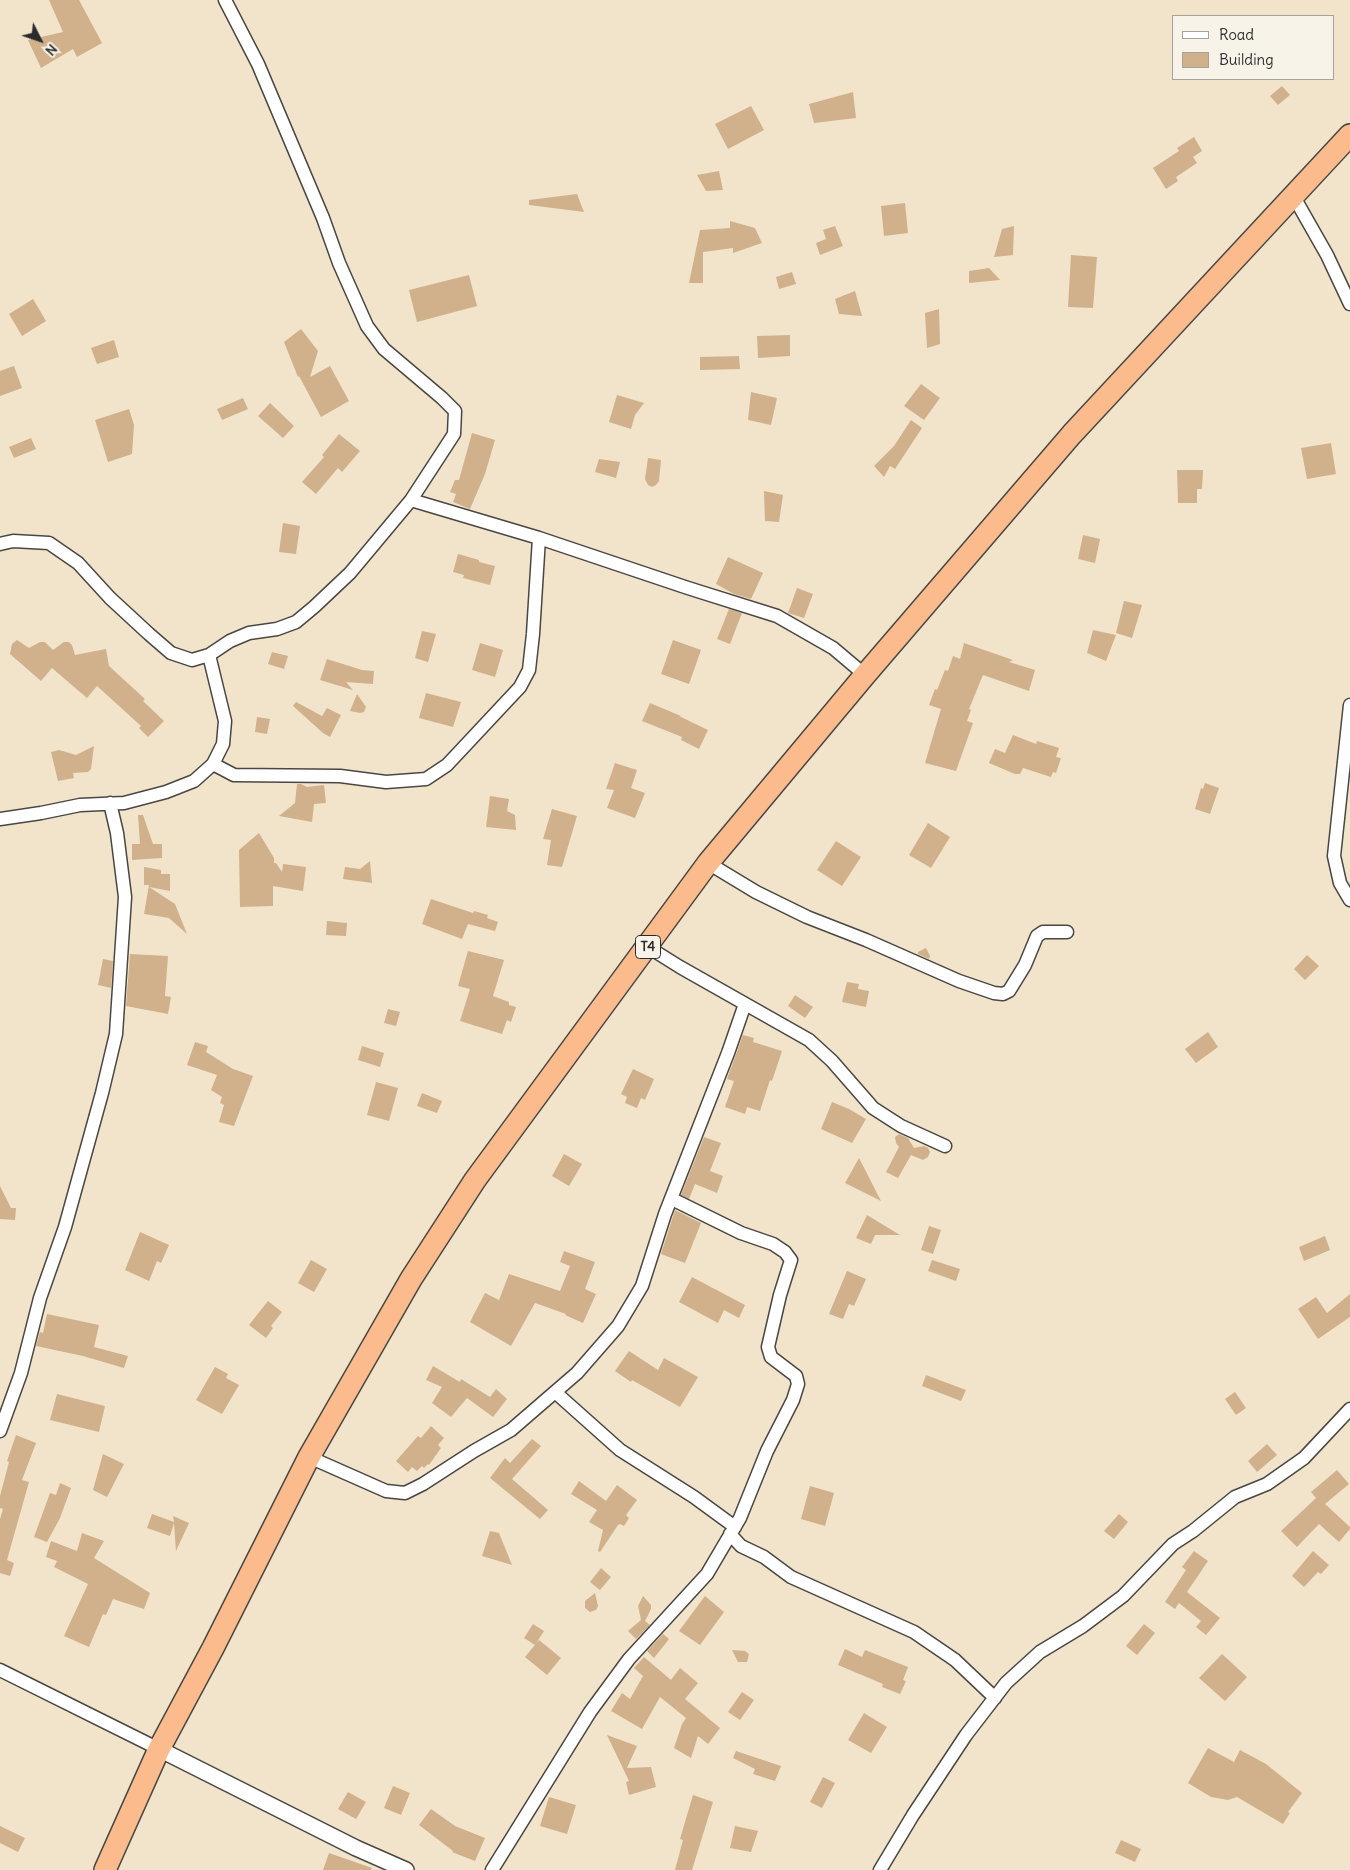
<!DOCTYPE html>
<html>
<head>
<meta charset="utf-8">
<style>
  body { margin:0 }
  #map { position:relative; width:1350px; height:1870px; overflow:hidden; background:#f1e4ca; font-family:Delius,sans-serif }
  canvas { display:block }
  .legend { position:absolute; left:1172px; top:15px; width:162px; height:65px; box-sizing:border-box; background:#f7f3e8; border:1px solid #a5a39c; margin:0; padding:6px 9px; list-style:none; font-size:15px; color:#2b2b2b }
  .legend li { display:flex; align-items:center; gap:10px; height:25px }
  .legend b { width:25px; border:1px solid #a5a39c }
  .north { position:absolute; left:15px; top:15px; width:50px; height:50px; -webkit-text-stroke:4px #f7f3e8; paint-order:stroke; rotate:131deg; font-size:14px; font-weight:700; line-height:20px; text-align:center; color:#2b2b2b }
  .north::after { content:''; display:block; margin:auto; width:18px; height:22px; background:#2b2b2b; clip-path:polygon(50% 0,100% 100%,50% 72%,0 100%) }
</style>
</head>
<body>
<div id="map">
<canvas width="1350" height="1870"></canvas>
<ul class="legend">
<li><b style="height:6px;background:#fff"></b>Road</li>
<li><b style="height:14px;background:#d0b18c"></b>Building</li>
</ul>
<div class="north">N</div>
</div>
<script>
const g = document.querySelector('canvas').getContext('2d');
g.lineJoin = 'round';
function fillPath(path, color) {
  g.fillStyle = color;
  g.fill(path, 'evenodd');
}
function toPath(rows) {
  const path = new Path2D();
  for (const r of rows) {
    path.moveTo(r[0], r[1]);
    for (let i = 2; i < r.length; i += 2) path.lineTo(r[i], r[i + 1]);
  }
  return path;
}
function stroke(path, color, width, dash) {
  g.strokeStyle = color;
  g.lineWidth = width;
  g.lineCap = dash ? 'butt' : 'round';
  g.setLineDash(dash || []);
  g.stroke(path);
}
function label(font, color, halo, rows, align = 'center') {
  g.font = font + ' Delius,sans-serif';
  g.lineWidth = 4;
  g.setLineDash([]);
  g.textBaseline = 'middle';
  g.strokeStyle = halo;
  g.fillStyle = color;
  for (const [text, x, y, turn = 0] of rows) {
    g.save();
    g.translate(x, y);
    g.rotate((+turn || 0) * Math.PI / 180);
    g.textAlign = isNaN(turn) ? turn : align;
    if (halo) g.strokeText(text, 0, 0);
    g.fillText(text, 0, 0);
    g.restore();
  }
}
fillPath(toPath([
  [49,0,79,0,102,43,77,57,73,49,41,68,28,40,63,32],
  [1282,86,1290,95,1278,105,1270,96],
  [853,92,856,118,814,123,809,104],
  [751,106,764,130,728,149,715,124],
  [1194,137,1202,151,1193,157,1197,163,1176,177,1178,181,1166,189,1153,168,1179,151,1177,148],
  [719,171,723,190,706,191,697,175],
  [577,194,584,212,529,205,529,200],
  [905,203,908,233,884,236,881,206],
  [730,221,755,228,762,243,733,253,733,248,703,252,703,283,689,283,700,230,730,228],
  [835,226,843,246,820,255,816,243,826,239,823,230],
  [1014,226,1013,255,994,257,1002,229],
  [1071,255,1097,257,1093,308,1068,307],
  [989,268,1000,280,969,283,969,271],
  [792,272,796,284,779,289,776,277],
  [469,275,477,306,417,322,409,290],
  [855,291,862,316,839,314,835,299],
  [33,299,46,321,22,336,9,314],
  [939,309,940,344,927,348,925,313],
  [301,329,318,351,310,377,330,366,349,401,321,417,299,376,298,377,284,342],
  [790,335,790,356,758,358,757,336],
  [114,340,119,357,97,364,91,348],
  [739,356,740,369,700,370,700,357],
  [14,366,22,388,0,396,0,371],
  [921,384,940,398,924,420,904,406],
  [751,392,777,398,771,425,748,420],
  [617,395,644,403,635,415,631,429,609,422],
  [243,398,248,409,222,420,217,409],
  [270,403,294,426,283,438,258,416],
  [129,409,134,425,132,454,108,462,95,420],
  [911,420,922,428,895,469,890,466,884,477,874,466,894,446],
  [472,433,495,440,485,474,470,509,453,502,456,494,450,492,455,480,459,480],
  [339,434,360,451,342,472,338,468,316,494,302,482,324,457,322,455],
  [31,438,36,449,14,458,9,447],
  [1331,443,1336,474,1307,479,1301,448],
  [648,458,661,460,659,481,656,485,652,487,648,485,645,479],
  [599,459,620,462,616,478,595,472],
  [1177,470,1203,470,1202,489,1197,489,1197,503,1178,503],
  [764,491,783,495,779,522,765,521],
  [283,523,300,526,296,554,279,552],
  [1083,535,1100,539,1095,563,1078,559],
  [458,554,479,560,479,562,495,566,490,585,463,578,464,575,453,572],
  [728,557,763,573,751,599,734,594,716,584],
  [797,588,813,594,804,618,788,613],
  [1124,601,1142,605,1132,638,1116,633],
  [729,609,742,613,730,644,717,639],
  [1093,630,1116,635,1106,661,1087,653],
  [422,631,436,634,428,662,415,658],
  [17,640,29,648,40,642,45,642,53,650,64,642,69,642,72,645,75,655,106,649,109,666,145,699,143,701,164,721,148,737,139,728,141,726,97,686,87,698,52,668,41,681,10,654,12,644],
  [673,640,701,650,689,684,661,674],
  [480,643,503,650,495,677,472,670],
  [964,643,1013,660,1009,662,1035,670,1029,691,983,675,969,709,971,710,967,721,973,723,956,771,925,763,941,709,929,705,935,689,937,690,945,670,948,671,953,656,960,659],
  [272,652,288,656,284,669,268,664],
  [327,659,362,670,374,671,373,684,346,682,353,690,320,680],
  [426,693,461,702,453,727,419,718],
  [357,694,366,707,364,712,360,713,350,711],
  [296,702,322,716,327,708,341,715,330,737,323,733,293,706],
  [650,703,681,716,679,716,708,730,699,749,681,740,682,737,642,721],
  [257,717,270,719,267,734,255,732],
  [1013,735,1036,744,1037,741,1059,748,1056,757,1061,758,1056,773,1053,772,1051,777,1023,768,1020,774,1015,774,989,763,995,749,1005,753],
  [94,746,91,769,88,772,73,773,74,778,58,781,51,752,59,750,76,755],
  [615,763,637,770,631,788,645,793,635,818,607,808,614,790,606,789],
  [1205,783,1219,788,1210,814,1195,809,1201,788,1203,789],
  [297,784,301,784,307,787,324,785,326,803,314,804,312,822,279,816,295,803],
  [490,796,509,799,507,811,515,815,516,830,486,827],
  [552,809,577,816,562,867,547,865,551,840,543,839],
  [138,815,143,815,153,844,162,844,162,858,132,860,132,844,140,844],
  [928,823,950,837,931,868,909,855],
  [259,833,274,858,274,863,276,863,282,872,283,864,306,867,303,891,273,886,273,906,240,907,239,850],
  [836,841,861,857,842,886,817,870],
  [370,861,372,883,343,879,345,867,360,869],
  [144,867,161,870,161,874,170,874,170,891,149,887,175,904,187,934,169,918,144,914,149,885,144,885],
  [431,899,473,913,474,911,488,915,487,918,498,922,495,931,468,924,462,939,422,924],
  [327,921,347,923,346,936,326,935],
  [926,948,930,956,929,959,918,954,918,952],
  [468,951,504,960,493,996,509,1002,509,1005,516,1007,511,1022,507,1020,502,1034,460,1021,470,989,458,986],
  [130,954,168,956,165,996,171,997,168,1014,126,1006],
  [1307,955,1319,966,1305,980,1294,969],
  [103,959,113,961,111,988,98,985],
  [847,982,859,984,858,989,869,991,866,1007,842,1002],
  [795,995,813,1007,805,1018,788,1006],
  [388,1009,400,1012,396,1026,384,1023],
  [1208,1032,1218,1047,1196,1063,1185,1049],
  [743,1035,754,1038,753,1042,782,1051,772,1081,770,1080,760,1111,747,1107,745,1114,725,1107,734,1081,727,1079],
  [195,1042,208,1046,206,1052,233,1069,253,1076,234,1126,219,1122,224,1105,220,1103,222,1097,211,1090,217,1075,187,1065],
  [362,1046,384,1053,380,1067,358,1060],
  [633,1069,654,1079,645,1100,641,1098,637,1108,625,1103,627,1097,621,1094],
  [376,1082,398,1088,389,1121,367,1115],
  [422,1093,442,1101,437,1113,417,1106],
  [832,1102,849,1109,866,1119,852,1143,821,1129],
  [899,1134,908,1138,914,1148,924,1146,928,1148,930,1152,928,1157,923,1160,911,1155,898,1178,886,1172,899,1147,896,1143,895,1137],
  [704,1137,721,1143,710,1171,723,1176,717,1193,695,1184,689,1199,681,1195],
  [564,1154,582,1164,569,1186,552,1176],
  [859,1158,881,1201,845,1183],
  [0,1186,11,1208,16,1208,15,1220,0,1219],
  [675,1210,701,1223,685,1263,661,1254],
  [867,1215,900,1235,875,1235,871,1244,856,1238],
  [929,1226,941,1230,933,1254,921,1250],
  [140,1232,169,1245,161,1263,157,1261,149,1281,125,1270],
  [1325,1236,1330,1250,1304,1261,1299,1247],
  [564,1251,595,1262,585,1289,596,1294,583,1323,565,1315,566,1314,535,1303,511,1346,470,1322,485,1293,499,1300,509,1274,560,1291,570,1266,560,1262],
  [311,1260,327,1269,314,1292,298,1283],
  [932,1260,960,1269,956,1281,928,1271],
  [847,1271,866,1279,854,1306,849,1304,843,1319,829,1314],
  [692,1277,745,1305,739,1318,724,1310,718,1323,679,1302],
  [1350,1294,1350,1317,1318,1339,1298,1309,1316,1297,1327,1313],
  [268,1301,282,1312,271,1326,273,1328,266,1338,249,1325],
  [47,1314,99,1325,94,1347,128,1356,124,1368,83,1356,36,1346,40,1332,43,1333],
  [629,1351,658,1370,664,1358,698,1377,680,1407,632,1380,631,1382,615,1371],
  [433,1366,460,1382,461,1379,490,1397,496,1389,507,1399,493,1417,467,1398,451,1417,432,1403,442,1387,426,1380],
  [215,1367,228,1374,226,1378,239,1385,222,1414,196,1400],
  [926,1375,966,1390,961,1401,922,1386],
  [1235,1392,1246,1408,1236,1415,1225,1399],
  [57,1394,105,1406,99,1432,50,1420],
  [431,1426,444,1438,438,1445,441,1448,429,1465,428,1464,424,1468,422,1466,417,1471,412,1467,408,1472,396,1461,418,1436,421,1438],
  [16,1435,36,1443,22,1480,29,1482,7,1560,14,1563,10,1576,0,1573,0,1519,3,1509,0,1508,0,1496,9,1462,7,1461],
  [532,1439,541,1446,512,1479,548,1510,540,1519,490,1478,505,1458,510,1463],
  [1267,1444,1277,1455,1257,1472,1248,1461],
  [103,1454,124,1464,107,1497,93,1490],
  [1337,1470,1349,1484,1325,1504,1350,1527,1350,1529,1339,1542,1319,1524,1297,1547,1281,1531,1316,1498,1311,1492],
  [579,1481,606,1501,617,1485,637,1500,626,1515,629,1518,624,1526,620,1524,618,1525,600,1552,598,1551,603,1530,589,1522,597,1510,571,1494],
  [60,1483,71,1488,60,1518,47,1542,34,1537,50,1493,56,1495],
  [810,1486,834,1493,825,1526,801,1519],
  [152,1514,174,1522,173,1516,189,1523,176,1551,174,1523,170,1536,147,1528],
  [1119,1514,1128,1522,1114,1539,1104,1531],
  [490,1531,499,1533,512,1565,482,1556],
  [82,1533,104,1541,94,1558,150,1593,144,1609,113,1599,106,1615,103,1614,89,1647,64,1636,88,1584,54,1567,57,1561,46,1557,51,1541,77,1551],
  [1194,1551,1208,1561,1187,1592,1220,1618,1206,1635,1196,1627,1201,1621,1179,1603,1175,1609,1165,1602,1186,1570,1182,1567],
  [1313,1551,1329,1565,1321,1574,1318,1572,1304,1587,1292,1576],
  [601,1568,611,1577,600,1590,590,1582],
  [595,1593,598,1606,596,1610,590,1612,585,1608,585,1601],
  [643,1596,651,1605,651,1609,645,1621,650,1625,636,1639,628,1631,641,1620,638,1606],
  [705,1596,724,1612,700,1645,679,1631],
  [533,1624,544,1631,535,1645,524,1638],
  [1144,1624,1155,1633,1137,1655,1126,1646],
  [663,1634,669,1639,654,1658,647,1651],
  [539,1640,561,1658,547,1675,525,1657],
  [845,1649,862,1657,865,1650,908,1667,903,1680,906,1681,900,1694,882,1687,883,1684,838,1665],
  [732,1650,745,1651,749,1654,747,1662,738,1662],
  [1222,1654,1247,1677,1225,1701,1199,1678],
  [644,1657,671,1680,680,1668,698,1683,685,1699,720,1728,708,1744,698,1736,691,1758,674,1748,682,1724,686,1718,660,1697,642,1729,611,1711,622,1693,630,1699,643,1676,634,1668],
  [742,1692,754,1700,740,1720,728,1712],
  [864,1713,887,1727,871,1753,848,1740],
  [607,1735,637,1746,627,1768,651,1767,656,1787,629,1795,626,1782,629,1781],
  [1208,1748,1234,1762,1240,1750,1266,1764,1302,1793,1288,1812,1290,1813,1283,1824,1237,1797,1228,1800,1211,1797,1188,1783],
  [736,1751,781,1766,775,1781,753,1774,755,1769,733,1758],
  [823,1777,835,1783,822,1808,810,1802],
  [393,1786,410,1793,401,1815,384,1808],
  [348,1792,366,1802,356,1819,338,1809],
  [693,1795,713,1802,692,1870,675,1870,683,1840,680,1839],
  [549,1797,576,1805,567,1834,540,1826],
  [431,1809,455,1826,485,1838,475,1861,452,1852,453,1851,419,1825],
  [0,1826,25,1838,18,1852,0,1843],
  [735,1826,758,1831,751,1852,730,1848],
  [1121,1840,1141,1849,1135,1862,1115,1853],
  [329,1853,372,1868,371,1870,323,1870]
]), '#d0b18c');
const minor = toPath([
  [1294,197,1327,255,1350,304],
  [411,500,539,538,688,588,777,616,833,648,865,675],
  [0,544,13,541,49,543,78,563,110,598,149,634,171,653,192,660,209,655,230,641,249,633,277,629,296,622,314,607,350,573,411,500,454,434,455,411,442,398,384,349,367,326,339,263,323,218,258,64,225,0],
  [1350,705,1334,856,1340,883,1350,900],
  [213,764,234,775,340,776,386,782,426,779,447,765,520,687,529,670,533,634,539,538],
  [0,819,41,813,80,805,124,803,166,792,194,781,213,764,223,744,225,721,209,655],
  [708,863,756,892,807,917,866,940,959,981,994,993,1003,994,1009,991,1025,965,1037,936,1043,932,1067,932],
  [648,947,680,967,809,1040,832,1061,873,1108,901,1126,945,1146],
  [555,1392,620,1450,694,1497,735,1527],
  [0,1431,21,1373,40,1298,65,1227,102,1093,116,1034,125,897,117,833,110,803],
  [309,1457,386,1491,405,1493,423,1484,474,1451,511,1430,577,1373,618,1326,642,1286,665,1214,728,1053,745,1004],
  [730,1534,741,1546,764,1557,791,1577,914,1632,955,1660,995,1698],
  [0,1670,159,1749],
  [492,1870,590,1712,629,1659,707,1574,740,1518,767,1451,793,1400,798,1384,796,1376,771,1357,768,1347,780,1295,791,1260,785,1252,773,1244,741,1233,672,1199],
  [880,1870,913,1815,966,1735,1006,1683,1040,1652,1083,1626,1123,1596,1173,1544,1193,1531,1235,1497,1267,1484,1304,1458,1350,1409]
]);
const tertiary = toPath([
  [159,1749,356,1848,406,1870]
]);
const trunk = toPath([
  [105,1870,159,1749,213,1648,309,1457,411,1279,475,1180,708,863,865,675,1072,434,1350,135]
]);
stroke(minor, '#494743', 15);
stroke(tertiary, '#494743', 18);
stroke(trunk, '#494743', 24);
stroke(minor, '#fff', 12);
stroke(tertiary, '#fff', 15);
stroke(trunk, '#fbbb8d', 21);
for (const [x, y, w] of [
  [648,947,25]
]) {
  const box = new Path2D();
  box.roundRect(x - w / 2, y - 11.5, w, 23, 4);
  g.fillStyle = '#f7f3e8';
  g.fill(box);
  stroke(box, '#2b2b2b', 1);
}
label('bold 14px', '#2b2b2b', null, [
  ["T4",648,947]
]);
</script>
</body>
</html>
